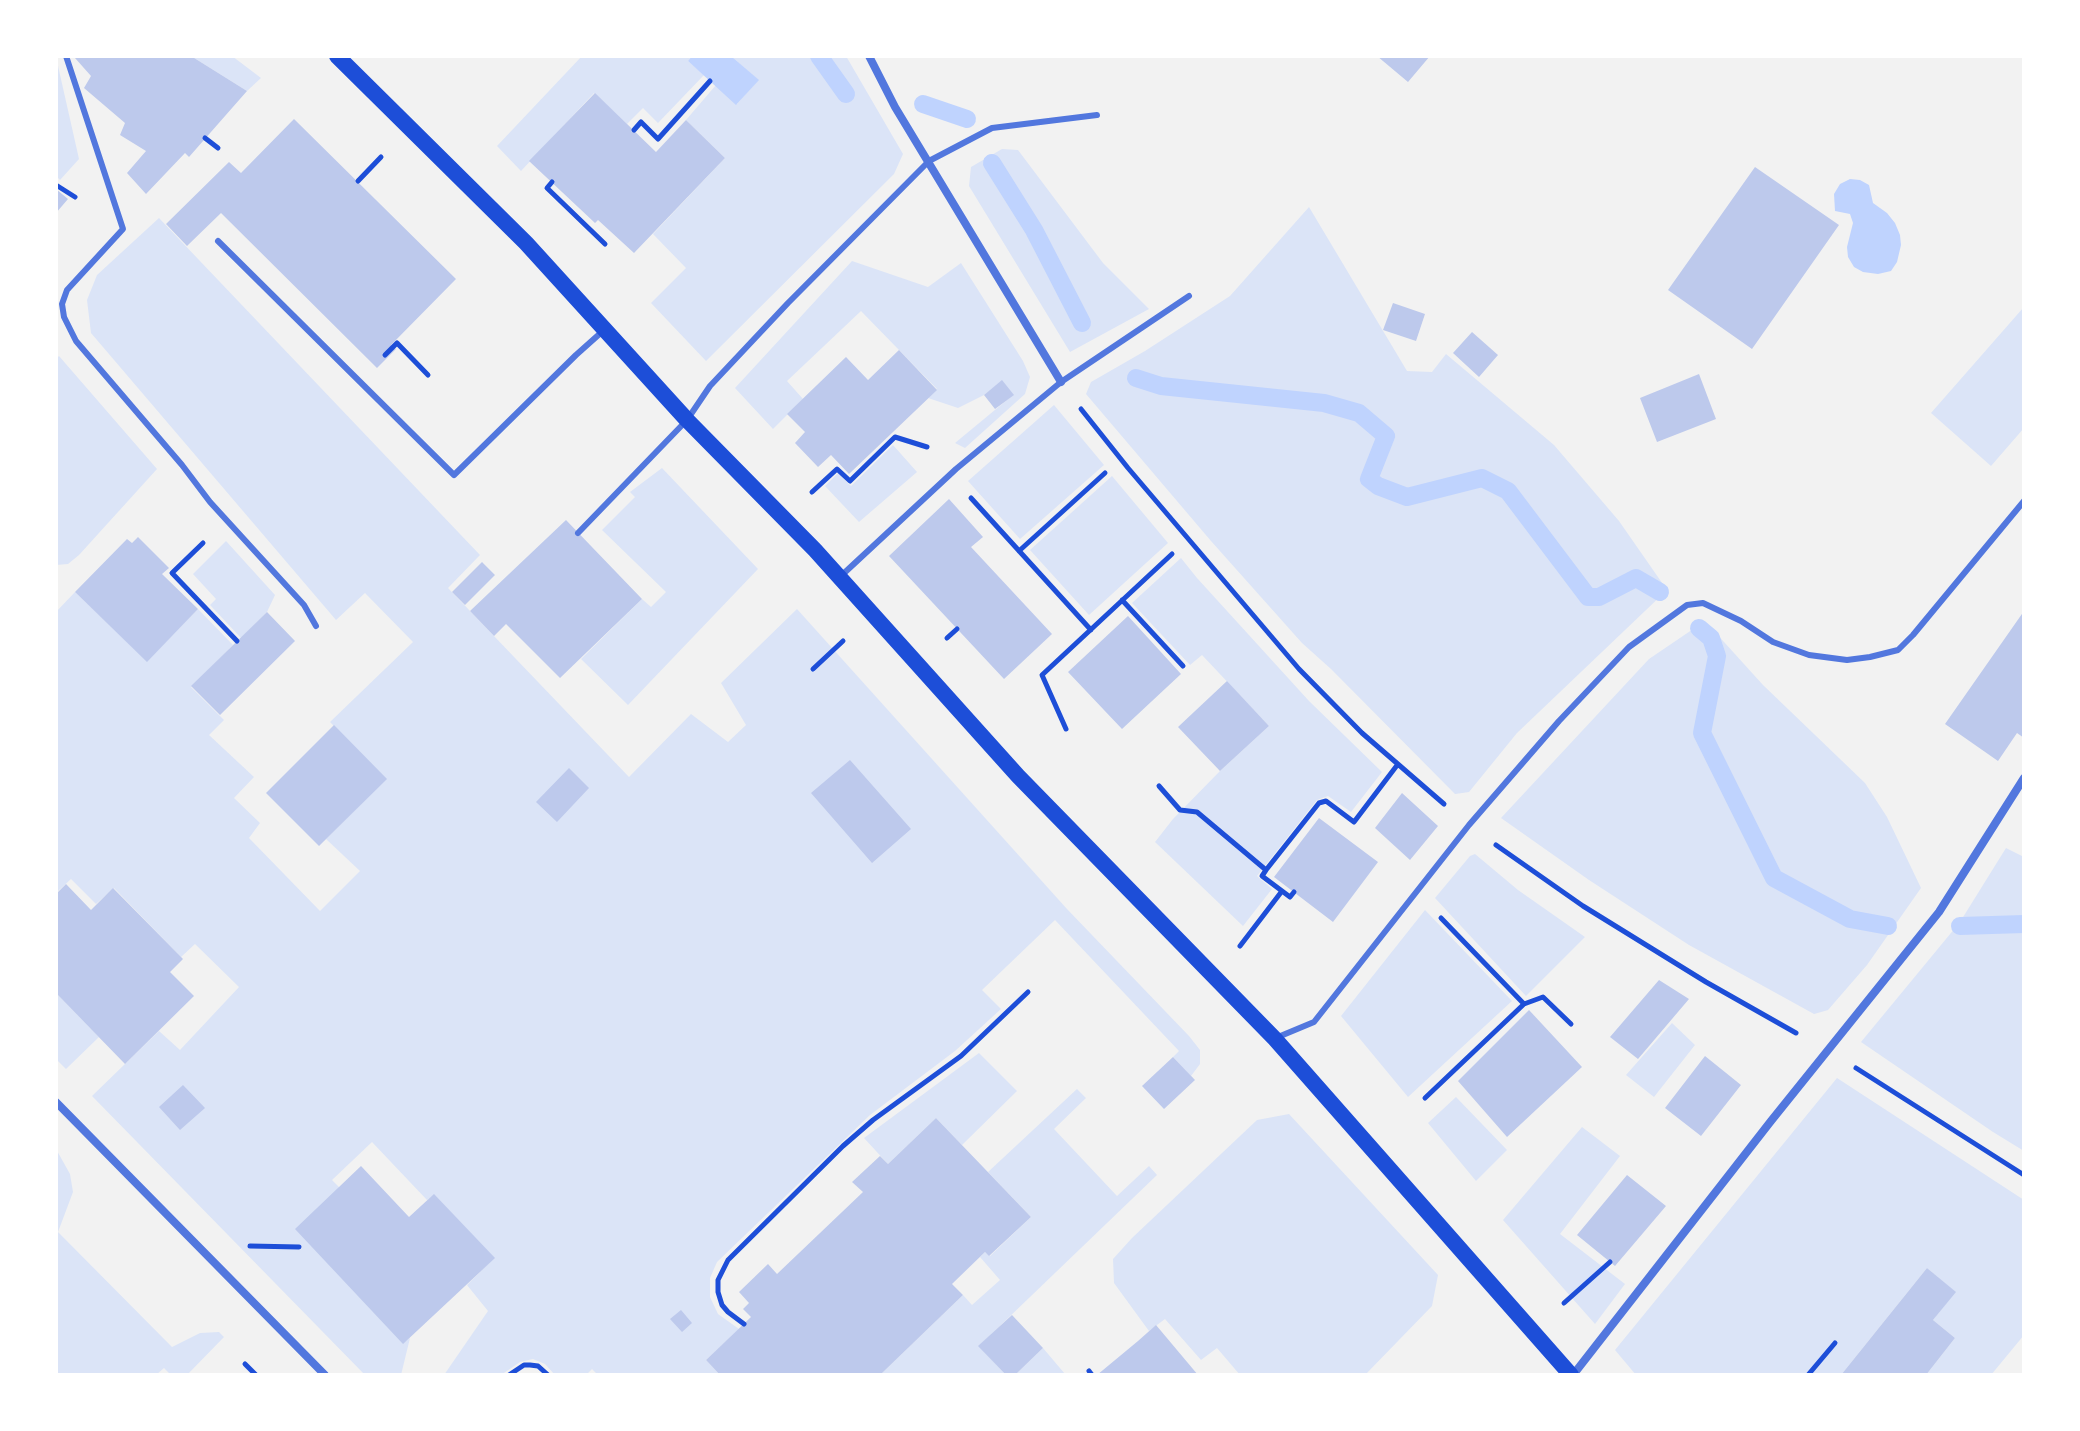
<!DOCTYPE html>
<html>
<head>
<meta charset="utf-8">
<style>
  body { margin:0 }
  #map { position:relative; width:2080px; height:1431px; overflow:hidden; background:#f2f2f2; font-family:"DM Sans",sans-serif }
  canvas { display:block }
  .frame { position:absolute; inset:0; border:58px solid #fff; pointer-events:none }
</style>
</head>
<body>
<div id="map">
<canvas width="2080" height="1431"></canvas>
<div class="frame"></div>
</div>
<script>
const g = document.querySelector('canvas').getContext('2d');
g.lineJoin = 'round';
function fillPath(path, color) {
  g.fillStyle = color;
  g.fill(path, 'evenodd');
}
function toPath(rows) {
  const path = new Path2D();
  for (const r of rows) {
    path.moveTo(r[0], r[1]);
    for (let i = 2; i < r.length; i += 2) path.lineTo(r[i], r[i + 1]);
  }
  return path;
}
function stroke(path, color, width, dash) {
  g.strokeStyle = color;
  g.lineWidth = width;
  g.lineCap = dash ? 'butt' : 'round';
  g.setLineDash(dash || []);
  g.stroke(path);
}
fillPath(toPath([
  [191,56,232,56,261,78,247,91],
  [582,56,692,56,688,61,704,75,658,123,643,108,627,124,594,93,521,171,497,146],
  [731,56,846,56,903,154,894,174,706,361,651,303,686,268,653,234,725,158,686,120,716,85,737,104,758,80],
  [56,57,79,159,60,180,56,176],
  [1002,149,1018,150,1103,263,1149,309,1070,352,969,186,971,167],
  [1309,207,1407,371,1432,372,1446,354,1554,445,1619,521,1667,590,1517,733,1469,792,1455,794,1331,669,1302,643,1211,541,1086,394,1091,382,1145,351,1230,296],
  [159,218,480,555,448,588,629,777,691,714,728,742,746,725,721,683,797,609,1067,909,1189,1036,1200,1050,1200,1064,1191,1076,1173,1057,1179,1051,1055,920,982,990,1001,1009,955,1051,870,1115,717,1262,710,1278,710,1297,718,1314,739,1329,706,1360,720,1375,598,1375,592,1369,586,1375,555,1375,545,1364,533,1359,520,1362,501,1375,444,1375,488,1311,467,1285,494,1258,434,1195,427,1200,372,1142,332,1180,339,1187,403,1343,410,1338,401,1375,365,1375,92,1096,159,1031,180,1050,239,987,195,944,181,957,114,888,96,904,71,879,56,893,56,612,75,592,147,661,198,609,233,645,191,687,224,720,209,735,254,777,234,798,260,823,249,838,320,911,360,871,326,839,386,779,330,722,413,642,365,593,336,620,91,333,87,300,97,275],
  [852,261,928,287,961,263,1023,361,1030,377,1025,394,965,448,955,443,1013,395,1002,381,984,395,958,408,928,398,937,389,861,311,787,381,803,399,773,429,735,388],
  [2023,308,2024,428,1991,466,1931,413],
  [59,356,157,469,79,555,68,564,56,565,56,359],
  [1054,405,1104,465,1020,539,968,481],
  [893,445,917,472,859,522,825,486,838,473,851,486],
  [662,468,758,569,628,705,581,659,642,599,651,607,666,592,602,530,635,497,630,492],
  [1112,476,1168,543,1089,615,1030,550],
  [226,541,275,595,267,612,241,638,210,605,216,599,193,574],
  [1181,558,1197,578,1309,701,1382,772,1351,812,1328,796,1317,800,1257,876,1272,889,1243,926,1155,842,1173,819,1220,771,1269,726,1202,655,1190,665,1132,603],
  [1705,621,1763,685,1865,783,1887,817,1921,888,1867,965,1828,1010,1814,1014,1689,945,1589,880,1501,818,1649,659],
  [2006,848,2024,857,2024,1151,1993,1132,1861,1042,1960,922],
  [1475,854,1518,890,1585,937,1526,996,1435,898,1470,856],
  [1425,910,1512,1001,1408,1097,1341,1016],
  [56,993,99,1037,66,1069,56,1059],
  [1672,1023,1695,1045,1654,1097,1626,1075],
  [979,1053,1017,1091,962,1145,936,1118,888,1164,864,1138],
  [1837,1078,2024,1200,2024,1335,1991,1375,1926,1375,1955,1338,1933,1320,1955,1292,1927,1268,1841,1375,1636,1375,1615,1350],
  [1077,1089,1086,1098,1054,1129,1117,1196,1149,1166,1157,1175,979,1346,1006,1375,880,1375,963,1295,972,1305,1000,1280,980,1257,985,1252,990,1256,1031,1217,988,1172],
  [1456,1097,1507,1150,1476,1181,1428,1123],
  [1289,1114,1438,1275,1432,1306,1365,1375,1240,1375,1217,1348,1201,1360,1165,1319,1149,1331,1114,1283,1113,1259,1132,1238,1257,1120],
  [1582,1127,1620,1156,1560,1234,1625,1284,1595,1324,1503,1220],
  [56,1149,70,1174,73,1192,58,1232,172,1347,200,1333,219,1332,224,1337,187,1375,171,1375,164,1368,156,1375,56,1375],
  [1043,1348,1065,1374,1068,1375,1015,1375]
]), '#dbe4f7');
fillPath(toPath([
  [692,56,731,56,759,80,736,105,688,61],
  [1850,179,1860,180,1869,185,1873,203,1887,213,1895,223,1900,235,1901,245,1897,262,1891,271,1878,274,1863,272,1854,267,1848,257,1847,247,1853,223,1850,214,1835,211,1834,194,1840,184]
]), '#bfd3fe');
stroke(toPath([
  [819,56,846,94],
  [923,104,967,119],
  [992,163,1034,230,1082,323],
  [1136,378,1161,386,1324,403,1359,413,1386,436,1369,479,1378,486,1407,497,1482,478,1508,491,1588,597,1599,597,1636,578,1660,592],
  [1699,628,1711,638,1717,656,1702,733,1774,878,1850,919,1888,926],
  [1960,926,2024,924]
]), '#bfd3fe', 18);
fillPath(toPath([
  [76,56,191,56,247,91,189,157,185,153,146,194,127,173,146,151,120,135,125,123,84,88,91,76,75,58],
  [1377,56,1430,56,1408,82],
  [595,93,656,152,686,120,725,158,634,253,598,220,595,223,529,161],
  [294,119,456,279,391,345,396,349,377,368,221,213,187,246,166,224,229,162,241,173],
  [1755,167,1839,225,1752,349,1668,290],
  [56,189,68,199,56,213],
  [1393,303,1425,314,1416,341,1383,330],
  [1472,332,1498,355,1479,377,1453,353],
  [899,350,937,390,849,474,831,455,818,467,795,443,805,432,787,414,846,357,868,380],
  [1699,374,1716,419,1657,442,1640,398],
  [1002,380,1014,395,995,409,984,395],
  [949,499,983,537,971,547,1052,634,1004,679,889,556],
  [566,520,642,599,560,678,506,624,494,636,470,611],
  [138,537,169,568,162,574,198,609,147,662,75,592,127,539,132,543],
  [482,562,495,575,465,605,452,592],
  [2024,611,2024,738,2017,733,1998,761,1945,724],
  [267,612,295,641,220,715,191,686],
  [1128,616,1181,674,1122,729,1068,672],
  [1227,681,1269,726,1220,771,1178,727],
  [334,725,387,779,319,846,266,793],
  [850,760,911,829,872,863,811,793],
  [569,768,589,788,557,822,536,802],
  [1402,793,1438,826,1410,860,1375,828],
  [1319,818,1378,862,1333,922,1274,877],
  [66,884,91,910,113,888,183,959,170,972,194,996,125,1064,56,993,56,894],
  [1659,980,1689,999,1638,1059,1610,1037],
  [1529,1010,1582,1067,1507,1137,1458,1081],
  [1705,1056,1741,1085,1701,1136,1665,1108],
  [1173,1057,1195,1080,1164,1109,1142,1086],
  [183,1085,205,1108,180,1130,159,1107],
  [936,1118,1031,1217,989,1256,985,1252,952,1284,963,1295,880,1375,720,1375,706,1360,751,1317,743,1309,749,1303,739,1292,768,1264,777,1274,863,1192,852,1182,880,1156,888,1164],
  [361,1166,409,1217,434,1194,495,1258,403,1344,295,1229],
  [1627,1175,1666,1206,1615,1266,1577,1235],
  [1927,1268,1956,1292,1933,1320,1955,1338,1926,1375,1841,1375],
  [681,1310,692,1323,682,1332,670,1319],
  [1012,1315,1043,1348,1015,1375,1006,1375,978,1346],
  [1156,1325,1198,1375,1097,1375,1138,1341]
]), '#bdc9ec');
stroke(toPath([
  [634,130,641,122,658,139,710,81],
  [205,138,218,148],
  [358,181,381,157],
  [552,182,547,188,605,244],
  [56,185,75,197],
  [385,355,397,343,428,375],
  [1081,409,1128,468,1299,669,1362,733,1444,804],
  [812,492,837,469,850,481,895,437,927,447],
  [971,498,1091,630],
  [203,543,172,573,237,641],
  [1019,551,1105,473],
  [1122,600,1183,666],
  [947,638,957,629],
  [813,669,843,641],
  [1066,729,1042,675,1172,554],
  [1159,786,1180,810,1197,812,1266,870,1319,803,1326,801,1354,822,1398,764],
  [1496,845,1583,906,1706,982,1796,1033],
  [1266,870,1262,876,1282,891],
  [1441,918,1524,1004,1543,997,1571,1024],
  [1240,946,1282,891,1290,897,1294,892],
  [1856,1068,2024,1175],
  [1425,1098,1524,1004],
  [250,1246,299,1247],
  [1564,1303,1610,1262],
  [744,1324,728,1312,722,1305,718,1292,718,1280,728,1260,843,1146,873,1120,961,1056,1028,992],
  [245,1364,256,1375],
  [1089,1371,1092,1375],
  [509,1375,524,1365,530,1365,538,1366,548,1375],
  [1808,1375,1835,1343]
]), '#1d4ed8', 5);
stroke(toPath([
  [66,56,123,229,67,290,62,304,64,317,76,341,182,465,210,502,304,605,316,626],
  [218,241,454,475,576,355,604,330],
  [578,533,687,420,710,386,788,303,929,161,992,128,1097,115],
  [842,575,956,469,1061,382,1189,296],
  [1278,1037,1314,1022,1469,825,1559,721,1629,647,1687,605,1703,603,1741,621,1773,642,1809,655,1847,660,1870,657,1898,650,1913,635,2024,501]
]), '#5277de', 6);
stroke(toPath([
  [869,56,895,107,1061,382],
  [56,1102,325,1375],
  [1573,1375,1771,1121,1939,912,2024,778]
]), '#5277de', 8);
stroke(toPath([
  [337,56,526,243,687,420,815,550,1018,776,1275,1039,1571,1375]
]), '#1d4ed8', 16);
</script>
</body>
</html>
